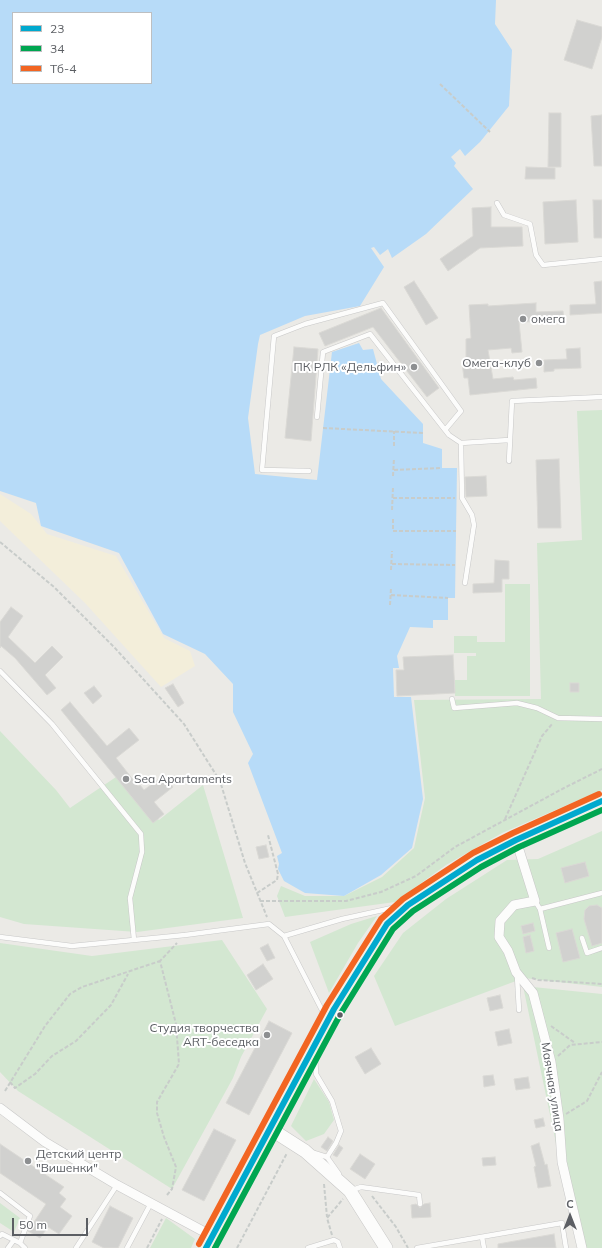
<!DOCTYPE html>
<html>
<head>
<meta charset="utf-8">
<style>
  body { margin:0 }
  #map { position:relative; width:602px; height:1248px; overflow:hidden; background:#ebeae6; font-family:Mulish,sans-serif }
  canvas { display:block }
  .legend { position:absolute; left:12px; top:12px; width:140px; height:72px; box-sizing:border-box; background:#fff; border:1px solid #bdbfc1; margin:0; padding:5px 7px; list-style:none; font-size:12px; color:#5b5e63 }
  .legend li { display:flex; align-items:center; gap:8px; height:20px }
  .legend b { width:20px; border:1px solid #bdbfc1 }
  .north { position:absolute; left:550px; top:1196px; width:40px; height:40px; -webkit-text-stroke:3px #fff; paint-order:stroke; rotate:0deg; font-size:11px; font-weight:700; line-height:16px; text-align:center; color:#5b5e63 }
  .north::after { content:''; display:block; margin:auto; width:14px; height:18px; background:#5b5e63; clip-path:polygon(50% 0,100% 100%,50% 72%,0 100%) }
  .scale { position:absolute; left:12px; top:1218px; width:76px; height:18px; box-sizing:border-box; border:2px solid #5b5e63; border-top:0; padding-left:5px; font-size:12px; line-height:14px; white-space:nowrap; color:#5b5e63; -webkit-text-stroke:3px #fff; paint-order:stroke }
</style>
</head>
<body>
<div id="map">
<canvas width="602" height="1248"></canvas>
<ul class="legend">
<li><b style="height:5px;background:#00a9ce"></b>23</li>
<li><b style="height:5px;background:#00a651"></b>34</li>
<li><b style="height:5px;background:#f26522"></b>Тб-4</li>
</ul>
<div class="north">С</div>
<div class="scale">50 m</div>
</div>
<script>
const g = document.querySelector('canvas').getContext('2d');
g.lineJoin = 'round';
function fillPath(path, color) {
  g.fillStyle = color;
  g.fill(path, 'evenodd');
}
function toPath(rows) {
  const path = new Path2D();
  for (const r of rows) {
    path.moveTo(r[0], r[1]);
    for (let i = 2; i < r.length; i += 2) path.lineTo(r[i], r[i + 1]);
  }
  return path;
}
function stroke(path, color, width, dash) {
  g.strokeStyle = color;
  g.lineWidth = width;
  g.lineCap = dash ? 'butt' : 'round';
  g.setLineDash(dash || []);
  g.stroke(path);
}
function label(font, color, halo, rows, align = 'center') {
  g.font = font + ' Mulish,sans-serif';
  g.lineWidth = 4;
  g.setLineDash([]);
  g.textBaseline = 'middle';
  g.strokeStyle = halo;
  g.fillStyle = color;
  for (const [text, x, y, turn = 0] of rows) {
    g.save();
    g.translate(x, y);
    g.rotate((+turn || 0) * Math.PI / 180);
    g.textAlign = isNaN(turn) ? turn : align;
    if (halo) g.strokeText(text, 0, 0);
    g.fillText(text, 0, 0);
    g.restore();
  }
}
fillPath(toPath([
  [602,410,602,790,502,833,446,865,395,902,285,917,277,896,281,886,305,896,344,896,382,877,414,848,425,798,414,700,541,699,537,543,582,540,577,411],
  [505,584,530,584,530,696,455,696,455,680,467,680,467,656,476,656,476,653,454,653,454,636,477,636,477,642,505,642],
  [0,731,56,790,70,808,116,777,159,820,203,785,243,918,137,932,24,924,0,917],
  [602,831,602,987,524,978,395,1026,374,976,403,933,446,899,507,860,538,859],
  [377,916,358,943,329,993,310,942,351,924],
  [222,940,267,1009,241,1057,233,1078,172,1189,18,1091,0,1072,0,943,92,956],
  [523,986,602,994,602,1248,578,1248],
  [314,1079,329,1102,334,1120,324,1134,306,1141,291,1126],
  [0,1203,20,1218,14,1232,0,1223],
  [166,1218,195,1239,191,1248,150,1248]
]), '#d3e7d1');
fillPath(toPath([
  [0,494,31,514,47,534,116,556,164,638,190,651,195,666,161,687,85,603,0,521]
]), '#f3eeda');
fillPath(toPath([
  [0,0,496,0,495,24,512,50,509,106,480,142,465,156,460,149,451,157,456,163,454,166,473,189,426,234,392,258,388,249,380,255,374,247,371,248,384,267,360,306,305,316,260,335,258,344,248,418,255,474,317,480,332,352,359,343,363,350,373,349,381,379,423,424,423,443,442,449,442,468,457,468,455,598,448,598,448,620,433,620,433,628,410,627,397,656,399,668,393,668,394,697,411,697,423,799,412,848,381,875,344,896,305,893,284,881,278,869,279,864,277,856,282,853,248,763,253,754,233,712,233,684,205,654,163,634,119,553,41,526,36,503,0,491],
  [13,13,151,13,151,83,13,83]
]), '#b7dbf8');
const building = toPath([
  [577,20,602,27,602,37,592,69,564,60,577,20],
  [549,113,561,113,561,167,548,167,549,113],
  [602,115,602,166,594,166,591,116,602,115],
  [526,167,555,168,555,179,525,179,526,167],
  [576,200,578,242,545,244,543,202,576,200],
  [593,200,602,200,602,238,594,238,593,200],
  [491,207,491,227,522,227,523,246,480,248,448,271,440,259,473,236,472,208,491,207],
  [414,281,438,318,426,325,404,287,414,281],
  [602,281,602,313,570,315,570,305,596,304,594,282,602,281],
  [536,303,536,312,563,311,564,321,519,322,522,352,512,353,511,348,488,350,493,379,513,377,514,380,536,378,537,388,470,395,468,378,464,378,462,363,466,363,466,339,471,338,469,305,488,304,488,306,536,303],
  [381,308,439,388,427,397,373,327,325,346,319,333,381,308],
  [294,347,318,349,311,441,285,438,294,347],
  [580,348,581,368,554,369,554,371,544,372,544,360,567,359,566,349,580,348],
  [559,459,561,528,538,528,536,460,559,459],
  [486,476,487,496,466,497,465,477,486,476],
  [495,560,509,561,509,579,502,579,502,592,473,593,473,584,494,583,495,560],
  [11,607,23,616,8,637,35,663,52,646,63,657,45,675,56,688,47,695,15,658,1,646,0,648,0,622,11,607],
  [453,655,455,693,397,696,396,670,404,670,403,657,453,655],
  [570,683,579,683,579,692,570,692,570,683],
  [173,684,184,703,178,707,165,688,173,684],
  [94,686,102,696,93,704,84,693,94,686],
  [70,702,107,746,129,728,139,740,116,758,138,786,140,785,144,790,164,775,173,787,154,802,164,814,153,823,61,710,70,702],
  [266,845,269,857,259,859,256,847,266,845],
  [585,862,589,876,565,883,561,868,585,862],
  [597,905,602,908,602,943,592,946,584,919,585,910,589,906,597,905],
  [533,923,535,931,523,934,521,926,533,923],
  [572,929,580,958,563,962,556,933,572,929],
  [530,935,534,951,526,953,523,937,530,935],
  [268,944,275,958,267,961,260,948,268,944],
  [263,964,273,979,256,990,247,975,263,964],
  [500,995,503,1008,490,1011,487,998,500,995],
  [269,1021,292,1033,249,1115,226,1103,269,1021],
  [509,1029,512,1043,498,1046,495,1032,509,1029],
  [371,1048,381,1064,365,1074,355,1057,371,1048],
  [493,1075,495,1085,484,1087,483,1076,493,1075],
  [528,1077,530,1088,516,1090,514,1079,528,1077],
  [543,1118,545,1126,536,1128,534,1120,543,1118],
  [214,1129,236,1140,204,1201,182,1190,214,1129],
  [328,1137,333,1141,327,1151,321,1147,328,1137],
  [539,1143,545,1165,547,1164,551,1186,538,1188,534,1167,536,1166,531,1146,539,1143],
  [0,1144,64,1187,59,1193,66,1199,60,1207,72,1216,59,1234,48,1227,40,1238,28,1231,46,1204,0,1173,0,1144],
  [339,1145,343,1148,337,1157,333,1155,339,1145],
  [360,1154,375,1164,365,1179,350,1169,360,1154],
  [495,1157,496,1165,483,1166,482,1158,495,1157],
  [430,1203,431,1217,412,1218,411,1205,416,1204,420,1208,424,1204,430,1203],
  [110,1206,133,1218,118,1248,104,1248,92,1242,110,1206],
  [554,1234,556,1248,498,1248,498,1244,554,1234]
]);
fillPath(building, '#d1d1cf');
stroke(building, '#dad9d5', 1);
const lane = toPath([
  [497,203,504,215,530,224,536,255,543,265,602,259],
  [317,417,323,352,370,334,449,435,461,443,509,440],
  [461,443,462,498,472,515,474,525,465,583],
  [509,461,512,401,602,397],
  [309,471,262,470,274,336,305,324,383,303,461,411,445,430],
  [0,671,52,724,141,834,142,852,130,898,134,940],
  [452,699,454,708,517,703,537,708,558,718,602,719],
  [535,901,540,909,549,948],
  [540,909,602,893],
  [284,936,326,1018],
  [0,937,72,946,185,935,269,924,284,936,342,919,401,906],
  [582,938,587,953,602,948],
  [517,976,519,1010],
  [315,1054,316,1074,332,1101,341,1131,336,1143,327,1157,339,1174],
  [314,1153,327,1157],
  [352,1190,361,1187,419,1195,420,1204],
  [0,1193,30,1216,20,1243,25,1248],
  [0,1236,2,1234,20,1243],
  [482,1237,484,1248],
  [8,1248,14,1240],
  [76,1248,117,1185],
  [127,1248,151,1203],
  [308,1248,334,1240,338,1242,340,1248],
  [417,1248,562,1223,566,1248]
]);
const street = toPath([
  [516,840,535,901,514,905,500,921,499,937,508,951,516,972,533,993,551,1062,559,1119,562,1162,582,1248],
  [0,1108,45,1142,117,1185,212,1236]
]);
const secondary = toPath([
  [269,1128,305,1151,350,1191,386,1248]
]);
const primary = toPath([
  [206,1248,334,1009,387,924,408,905,477,860,516,840,602,801]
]);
stroke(lane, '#c8c8c8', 5.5);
stroke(street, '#c8c8c8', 10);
stroke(secondary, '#c7c7c6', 14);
stroke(primary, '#d3cbb3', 15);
stroke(toPath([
  [440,84,490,132],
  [323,428,423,433],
  [394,446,394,431],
  [394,470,442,468],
  [393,476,394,458],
  [393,498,455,498],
  [392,510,393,487],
  [393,519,393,531,456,531],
  [0,542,54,587,114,647,184,724,220,781,245,863,267,917],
  [392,564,455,565],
  [391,570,392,551],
  [391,595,448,598],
  [390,605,391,588],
  [505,819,542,736,553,723],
  [257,893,277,880,278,874,268,835],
  [260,901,346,901,381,892,416,876,455,847,564,788,602,769],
  [532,978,538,980,602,984],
  [551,1026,575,1043],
  [558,1056,570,1045,602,1042],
  [10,1082,15,1088,35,1074,52,1056,76,1041,111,1005,128,974],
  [5,1091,45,1026,70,994,82,987,160,961],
  [566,1114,587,1101,602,1072],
  [324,1184,327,1217],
  [167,1195,172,1189,176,1167,164,1137,157,1113,157,1102,179,1064,176,1024,160,961,177,943],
  [372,1196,396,1227,408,1248],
  [332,1235,327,1218,343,1199],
  [147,1248,162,1219],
  [237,1248,287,1153]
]), '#c8ccca', 2, [4, 2]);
stroke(lane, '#fcfcfb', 4.5);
stroke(street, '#fcfcfb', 9);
stroke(secondary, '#fcfcfb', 13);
stroke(primary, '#f2f1e7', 14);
stroke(toPath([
  [206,1248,334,1009,387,924,408,905,477,860,516,840,602,801]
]), '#00a9ce', 6);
stroke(toPath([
  [215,1248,341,1013,393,929,413,911,481,867,519,847,602,810]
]), '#00a651', 6);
stroke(toPath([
  [199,1244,327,1005,381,919,403,899,473,853,513,833,599,794]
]), '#f26522', 6);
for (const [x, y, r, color] of [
  [523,319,4,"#8d8f91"],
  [539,363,4,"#8d8f91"],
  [414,367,4,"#8d8f91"],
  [126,779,4,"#8d8f91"],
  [340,1015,3.5,"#5b5e63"],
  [267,1035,4,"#8d8f91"],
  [28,1161,4,"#8d8f91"]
]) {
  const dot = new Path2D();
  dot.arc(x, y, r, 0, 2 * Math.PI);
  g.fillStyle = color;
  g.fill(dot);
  stroke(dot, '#fff', 1.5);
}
label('12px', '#5b5e63', '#fff', [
  ["омега",531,319],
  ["Омега-клуб",531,363,"right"],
  ["ПК РЛК «Дельфин»",406,367,"right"],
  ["Sea Apartaments",134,779],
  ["Студия творчества",259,1028,"right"],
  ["ART-беседка",259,1042,"right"],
  ["Детский центр",36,1154],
  ["\"Вишенки\"",36,1168]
], 'left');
label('12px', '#5b5e63', '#fff', [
  ["Маячная улица",552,1087,81]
]);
</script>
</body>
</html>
